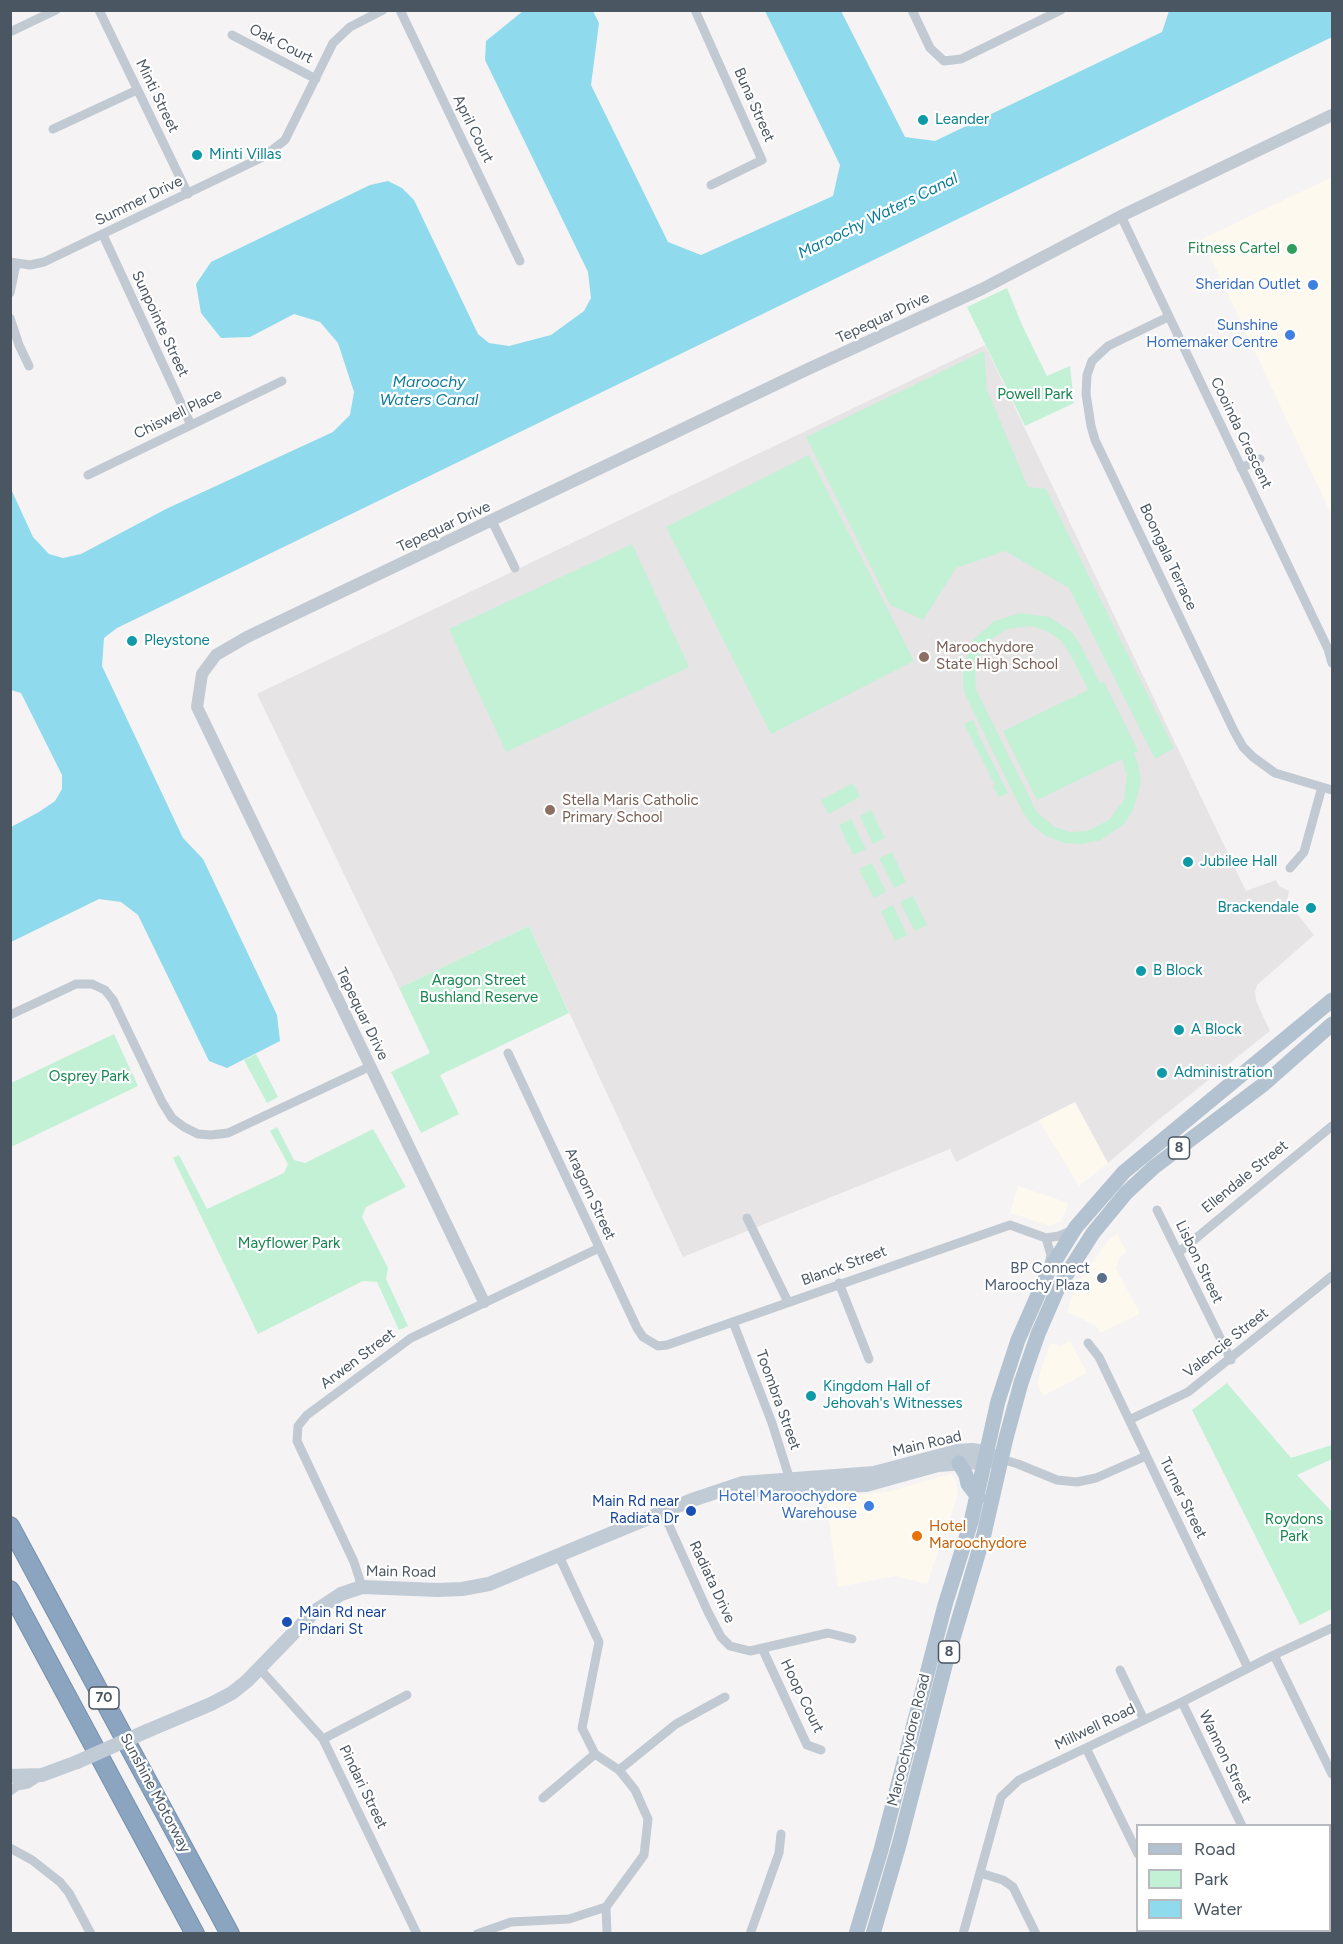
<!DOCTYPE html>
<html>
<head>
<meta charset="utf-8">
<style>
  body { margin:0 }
  #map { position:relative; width:1343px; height:1944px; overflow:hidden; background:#f5f3f3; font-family:Figtree,sans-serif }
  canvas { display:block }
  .frame { position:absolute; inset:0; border:12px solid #4a5661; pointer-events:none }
  .legend { position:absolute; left:1136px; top:1824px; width:195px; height:108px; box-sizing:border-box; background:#fff; border:2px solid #b7bbc0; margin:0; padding:8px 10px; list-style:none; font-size:18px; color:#4a5661 }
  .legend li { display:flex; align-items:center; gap:12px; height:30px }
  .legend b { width:30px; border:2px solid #b7bbc0 }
</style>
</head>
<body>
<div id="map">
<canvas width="1343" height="1944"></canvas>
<div class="frame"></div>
<ul class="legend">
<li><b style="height:8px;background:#b3c2d1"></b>Road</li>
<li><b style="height:16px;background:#c3f1d5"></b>Park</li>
<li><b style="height:16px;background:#90daee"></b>Water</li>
</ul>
</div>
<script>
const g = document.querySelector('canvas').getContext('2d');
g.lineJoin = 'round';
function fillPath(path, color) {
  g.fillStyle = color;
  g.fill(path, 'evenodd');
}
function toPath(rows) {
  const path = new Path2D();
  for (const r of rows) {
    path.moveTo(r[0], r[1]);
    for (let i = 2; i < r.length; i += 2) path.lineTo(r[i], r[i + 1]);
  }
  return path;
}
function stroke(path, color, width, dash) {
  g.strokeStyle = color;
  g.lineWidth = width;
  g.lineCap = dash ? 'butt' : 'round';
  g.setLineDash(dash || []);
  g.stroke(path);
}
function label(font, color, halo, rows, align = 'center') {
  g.font = font + ' Figtree,sans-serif';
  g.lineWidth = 4.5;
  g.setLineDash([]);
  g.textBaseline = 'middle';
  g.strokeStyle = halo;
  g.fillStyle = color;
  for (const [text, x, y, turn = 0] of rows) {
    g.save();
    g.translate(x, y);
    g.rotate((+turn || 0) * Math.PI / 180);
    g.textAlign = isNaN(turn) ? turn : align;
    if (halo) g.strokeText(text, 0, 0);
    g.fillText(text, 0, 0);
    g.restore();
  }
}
fillPath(toPath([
  [1332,177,1332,516,1202,239],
  [1075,1102,1108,1163,1079,1186,1038,1119],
  [1018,1186,1069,1203,1061,1221,1050,1226,1010,1213],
  [1117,1234,1126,1251,1119,1258,1116,1268,1140,1314,1100,1333,1096,1326,1067,1312,1075,1288,1109,1239],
  [1070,1341,1087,1373,1043,1396,1037,1383,1050,1343,1060,1346],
  [951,1474,956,1480,958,1495,927,1584,896,1576,838,1587,826,1498,886,1492]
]), '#fdf9ef');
fillPath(toPath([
  [985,345,1246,891,1276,880,1279,886,1289,891,1287,901,1314,935,1257,985,1255,992,1256,1001,1270,1031,1152,1125,1108,1163,1075,1102,956,1162,950,1149,683,1257,529,926,399,988,257,694]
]), '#e6e4e5');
fillPath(toPath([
  [1007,288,1022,325,1047,376,1070,366,1074,403,1025,426,967,307],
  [984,351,987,390,1028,487,1046,489,1174,748,1155,759,1069,588,1005,551,956,568,923,620,890,605,806,437],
  [809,455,914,661,771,734,666,527],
  [632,544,689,667,506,752,449,629],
  [1021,613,1049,617,1072,632,1082,648,1100,683,1104,682,1138,751,1134,753,1138,763,1141,781,1134,808,1124,824,1101,840,1082,844,1064,843,1046,836,1031,824,1021,809,965,694,963,685,963,666,973,640,994,621],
  [1031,626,1047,631,1061,641,1070,654,1088,690,1003,731,1037,800,1122,759,1127,776,1124,800,1109,820,1087,831,1070,832,1054,827,1036,811,976,690,975,666,986,643,1007,629],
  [973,720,978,731,977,732,1008,793,999,797,993,786,995,785,964,724],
  [853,783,860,797,828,814,821,800],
  [871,810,885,838,873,844,860,816],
  [851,819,866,849,853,855,839,825],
  [892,852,906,882,894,888,879,858],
  [872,863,886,892,874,898,859,869],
  [913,896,927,925,915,931,900,902],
  [893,905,907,935,895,941,881,911],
  [529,926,569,1013,440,1075,459,1114,421,1133,391,1072,430,1053,399,988],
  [114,1034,138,1086,11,1147,11,1083],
  [256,1054,278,1097,267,1103,244,1060],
  [277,1127,294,1160,305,1163,373,1129,406,1187,366,1207,362,1217,388,1268,386,1279,408,1326,399,1330,377,1282,363,1281,258,1334,173,1158,179,1155,207,1209,284,1173,288,1164,270,1131],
  [1227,1383,1291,1458,1332,1445,1332,1459,1297,1475,1332,1512,1332,1609,1300,1625,1192,1410]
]), '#c3f1d5');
fillPath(toPath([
  [523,11,593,11,599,23,591,85,668,242,701,255,833,196,840,165,765,11,841,11,905,137,935,141,1162,32,1169,11,1332,11,1332,37,117,628,104,638,102,666,183,838,203,859,277,1015,280,1041,227,1068,209,1061,138,915,121,902,99,899,11,942,11,827,39,812,55,801,62,789,62,775,21,693,11,690,11,489,33,537,49,554,63,558,81,554,166,509,333,432,350,415,354,392,338,343,320,322,294,314,250,337,221,338,201,313,196,284,211,262,370,185,388,181,402,188,414,200,478,334,489,343,509,346,551,335,584,311,591,298,588,272,485,60,486,41]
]), '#90daee');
const motorway = toPath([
  [10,1526,230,1934],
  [10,1590,195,1934]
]);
stroke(motorway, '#7690ad', 20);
stroke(toPath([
  [99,10,188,194],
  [400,10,520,261],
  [695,10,762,160,711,185],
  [912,10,930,48,944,61,961,59,1061,10],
  [10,32,56,10],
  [232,35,316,79],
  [53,129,137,90],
  [1121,216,1328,649,1332,663],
  [103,235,191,425],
  [10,262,30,265,44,262,263,157,285,140,333,43,350,27,383,10],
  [10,293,16,264],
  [1168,317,1108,346,1092,361,1087,375,1086,394,1091,426,1095,440,1234,731,1243,747,1253,757,1275,773,1332,790],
  [10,318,19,345,29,366],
  [1241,468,1260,459],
  [88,475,282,381],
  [492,521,515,568],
  [1290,868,1304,852,1322,787],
  [10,1015,76,984,92,984,105,990,113,1000,162,1102,172,1118,184,1127,198,1134,211,1135,228,1133,371,1066],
  [508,1053,637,1328,643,1337,658,1346,667,1345,1010,1225,1046,1238,1059,1236,1073,1230],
  [1157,1210,1231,1360],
  [747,1218,788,1302],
  [1046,1238,1051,1255,1049,1264],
  [1178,1253,1332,1126],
  [839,1283,869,1359],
  [733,1322,772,1423,791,1483],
  [1088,1343,1099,1357,1248,1668],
  [1129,1420,1188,1392,1332,1276],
  [1001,1459,1018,1464,1057,1480,1077,1482,1096,1478,1146,1456],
  [663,1512,708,1612,721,1637,730,1646,750,1651,828,1633,852,1639],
  [362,1587,354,1562,297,1441,298,1426,307,1415,411,1338,599,1248],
  [762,1648,807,1745,821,1750],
  [1274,1655,1332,1774],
  [259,1668,323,1739,417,1934],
  [1120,1670,1144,1720],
  [1182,1702,1242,1826],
  [323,1739,407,1695],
  [1086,1748,1138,1854],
  [619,1770,676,1724,725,1697],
  [10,1791,17,1786,28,1784,40,1776],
  [543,1798,595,1754],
  [10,1848,32,1860,60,1882,69,1893,91,1934],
  [980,1873,1003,1880,1013,1887,1036,1934],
  [606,1907,607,1934],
  [1175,1930,1176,1934],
  [1292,1930,1293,1934],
  [477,1934,511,1922,569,1919,606,1907,644,1855,648,1819,635,1790,619,1770,595,1754,582,1728,599,1642,559,1556],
  [750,1934,779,1853,781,1834],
  [963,1934,1001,1797,1019,1780,1182,1702,1274,1655,1332,1628]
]), '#c1cad2', 9);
stroke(toPath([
  [484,1302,197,707,202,674,216,655,247,637,806,370,982,289,1121,216,1332,115]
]), '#c1cad2', 12);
stroke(toPath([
  [757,1490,866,1485,938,1465,993,1461],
  [147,1731,211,1704,232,1693,247,1681,315,1611,341,1594,362,1587,438,1590,462,1589,489,1584,692,1500,743,1483,874,1473,957,1451,972,1450,986,1452,996,1457],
  [10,1776,42,1775,77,1762]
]), '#c1cbd6', 14);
stroke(toPath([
  [959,1463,966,1475,968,1484,978,1497],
  [856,1934,881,1850,945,1605,971,1522,998,1401,1018,1340,1048,1272,1076,1227,1124,1172,1332,1000],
  [873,1934,899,1845,946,1662,984,1534,1006,1438,1021,1383,1038,1334,1058,1288,1093,1233,1126,1193,1154,1167,1264,1084,1332,1024]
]), '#b3c2d1', 15);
stroke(motorway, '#8ba5c1', 18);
stroke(toPath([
  [77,1762,147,1731]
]), '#c1cbd6', 14);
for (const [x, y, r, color] of [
  [923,120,6,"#0f9aa8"],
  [197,155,6,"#0f9aa8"],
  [1292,249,6,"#2e9e5b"],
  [1313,285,6,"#3f7fe0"],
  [1290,335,6,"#3f7fe0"],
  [132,641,6,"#0f9aa8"],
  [924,657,6,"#8d6e63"],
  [550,810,6,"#8d6e63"],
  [1188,862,6,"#0f9aa8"],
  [1311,908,6,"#0f9aa8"],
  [1141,971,6,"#0f9aa8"],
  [1179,1030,6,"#0f9aa8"],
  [1162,1073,6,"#0f9aa8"],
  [1102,1278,6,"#5c6f8a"],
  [811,1396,6,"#0f9aa8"],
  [869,1506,6,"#3f7fe0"],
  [691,1511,6,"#1a4fb4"],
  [917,1536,6,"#e8710a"],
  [287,1622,6,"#1a4fb4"]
]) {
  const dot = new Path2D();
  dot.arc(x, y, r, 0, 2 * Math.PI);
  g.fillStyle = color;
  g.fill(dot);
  stroke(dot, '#fff', 2);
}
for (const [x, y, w] of [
  [1179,1148,21],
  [949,1652,21],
  [104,1698,30]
]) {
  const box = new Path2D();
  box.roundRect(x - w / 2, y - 11, w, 22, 4.5);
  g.fillStyle = '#fff';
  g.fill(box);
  stroke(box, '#4a5661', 1.5);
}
label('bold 14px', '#4a5661', null, [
  ["8",1179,1148],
  ["8",949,1652],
  ["70",104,1698]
]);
label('15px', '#4a5661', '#fff', [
  ["Oak Court",281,44,27],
  ["Minti Street",157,96,64],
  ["Buna Street",754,105,66],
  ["April Court",473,129,64],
  ["Summer Drive",139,201,-26],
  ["Tepequar Drive",883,318,-25],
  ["Sunpointe Street",160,324,65],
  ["Chiswell Place",178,414,-26],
  ["Cooinda Crescent",1241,433,64],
  ["Tepequar Drive",444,527,-25],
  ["Boongala Terrace",1168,557,65],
  ["Tepequar Drive",362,1014,64],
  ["Ellendale Street",1245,1177,-39],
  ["Aragorn Street",590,1194,65],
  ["Lisbon Street",1199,1262,64],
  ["Blanck Street",844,1266,-20],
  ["Valencie Street",1226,1343,-38],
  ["Arwen Street",358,1359,-37],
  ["Toombra Street",778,1400,70],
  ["Main Road",927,1444,-13],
  ["Turner Street",1183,1498,64],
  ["Main Road",401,1572,1],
  ["Radiata Drive",712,1582,65],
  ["Hoop Court",802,1696,64],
  ["Millwell Road",1095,1727,-26],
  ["Maroochydore Road",909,1740,-76],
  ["Wannon Street",1225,1757,64],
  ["Pindari Street",363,1787,64],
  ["Sunshine Motorway",155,1793,62]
]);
label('15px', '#0d838f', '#fff', [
  ["Leander",935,120],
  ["Minti Villas",209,155],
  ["Pleystone",144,641],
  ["Jubilee Hall",1200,862],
  ["Brackendale",1299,908,"right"],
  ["B Block",1153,971],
  ["A Block",1191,1030],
  ["Administration",1174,1073],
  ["Kingdom Hall of",823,1387],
  ["Jehovah's Witnesses",823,1404]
], 'left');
label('15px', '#27864d', '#fff', [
  ["Fitness Cartel",1280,249]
], 'right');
label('15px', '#366cbe', '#fff', [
  ["Sheridan Outlet",1301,285],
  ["Sunshine",1278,326],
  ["Homemaker Centre",1278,343],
  ["Hotel Maroochydore",857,1497],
  ["Warehouse",857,1514]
], 'right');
label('15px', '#17864f', '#fff', [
  ["Powell Park",1035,395],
  ["Aragon Street",479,981],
  ["Bushland Reserve",479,998],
  ["Osprey Park",89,1077],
  ["Mayflower Park",289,1244],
  ["Roydons",1294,1520],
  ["Park",1294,1537]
]);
label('15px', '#785e54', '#fff', [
  ["Maroochydore",936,648],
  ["State High School",936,665],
  ["Stella Maris Catholic",562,801],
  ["Primary School",562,818]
], 'left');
label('15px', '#4e5e75', '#fff', [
  ["BP Connect",1090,1269],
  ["Maroochy Plaza",1090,1286]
], 'right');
label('15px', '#164399', '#fff', [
  ["Main Rd near",679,1502],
  ["Radiata Dr",679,1519],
  ["Main Rd near",299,1613,"left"],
  ["Pindari St",299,1630,"left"]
], 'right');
label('15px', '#c56008', '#fff', [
  ["Hotel",929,1527],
  ["Maroochydore",929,1544]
], 'left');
label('italic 16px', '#0c7c9b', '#fff', [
  ["Maroochy Waters Canal",878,216,-26],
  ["Maroochy",429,382],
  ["Waters Canal",429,400]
]);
</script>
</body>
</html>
